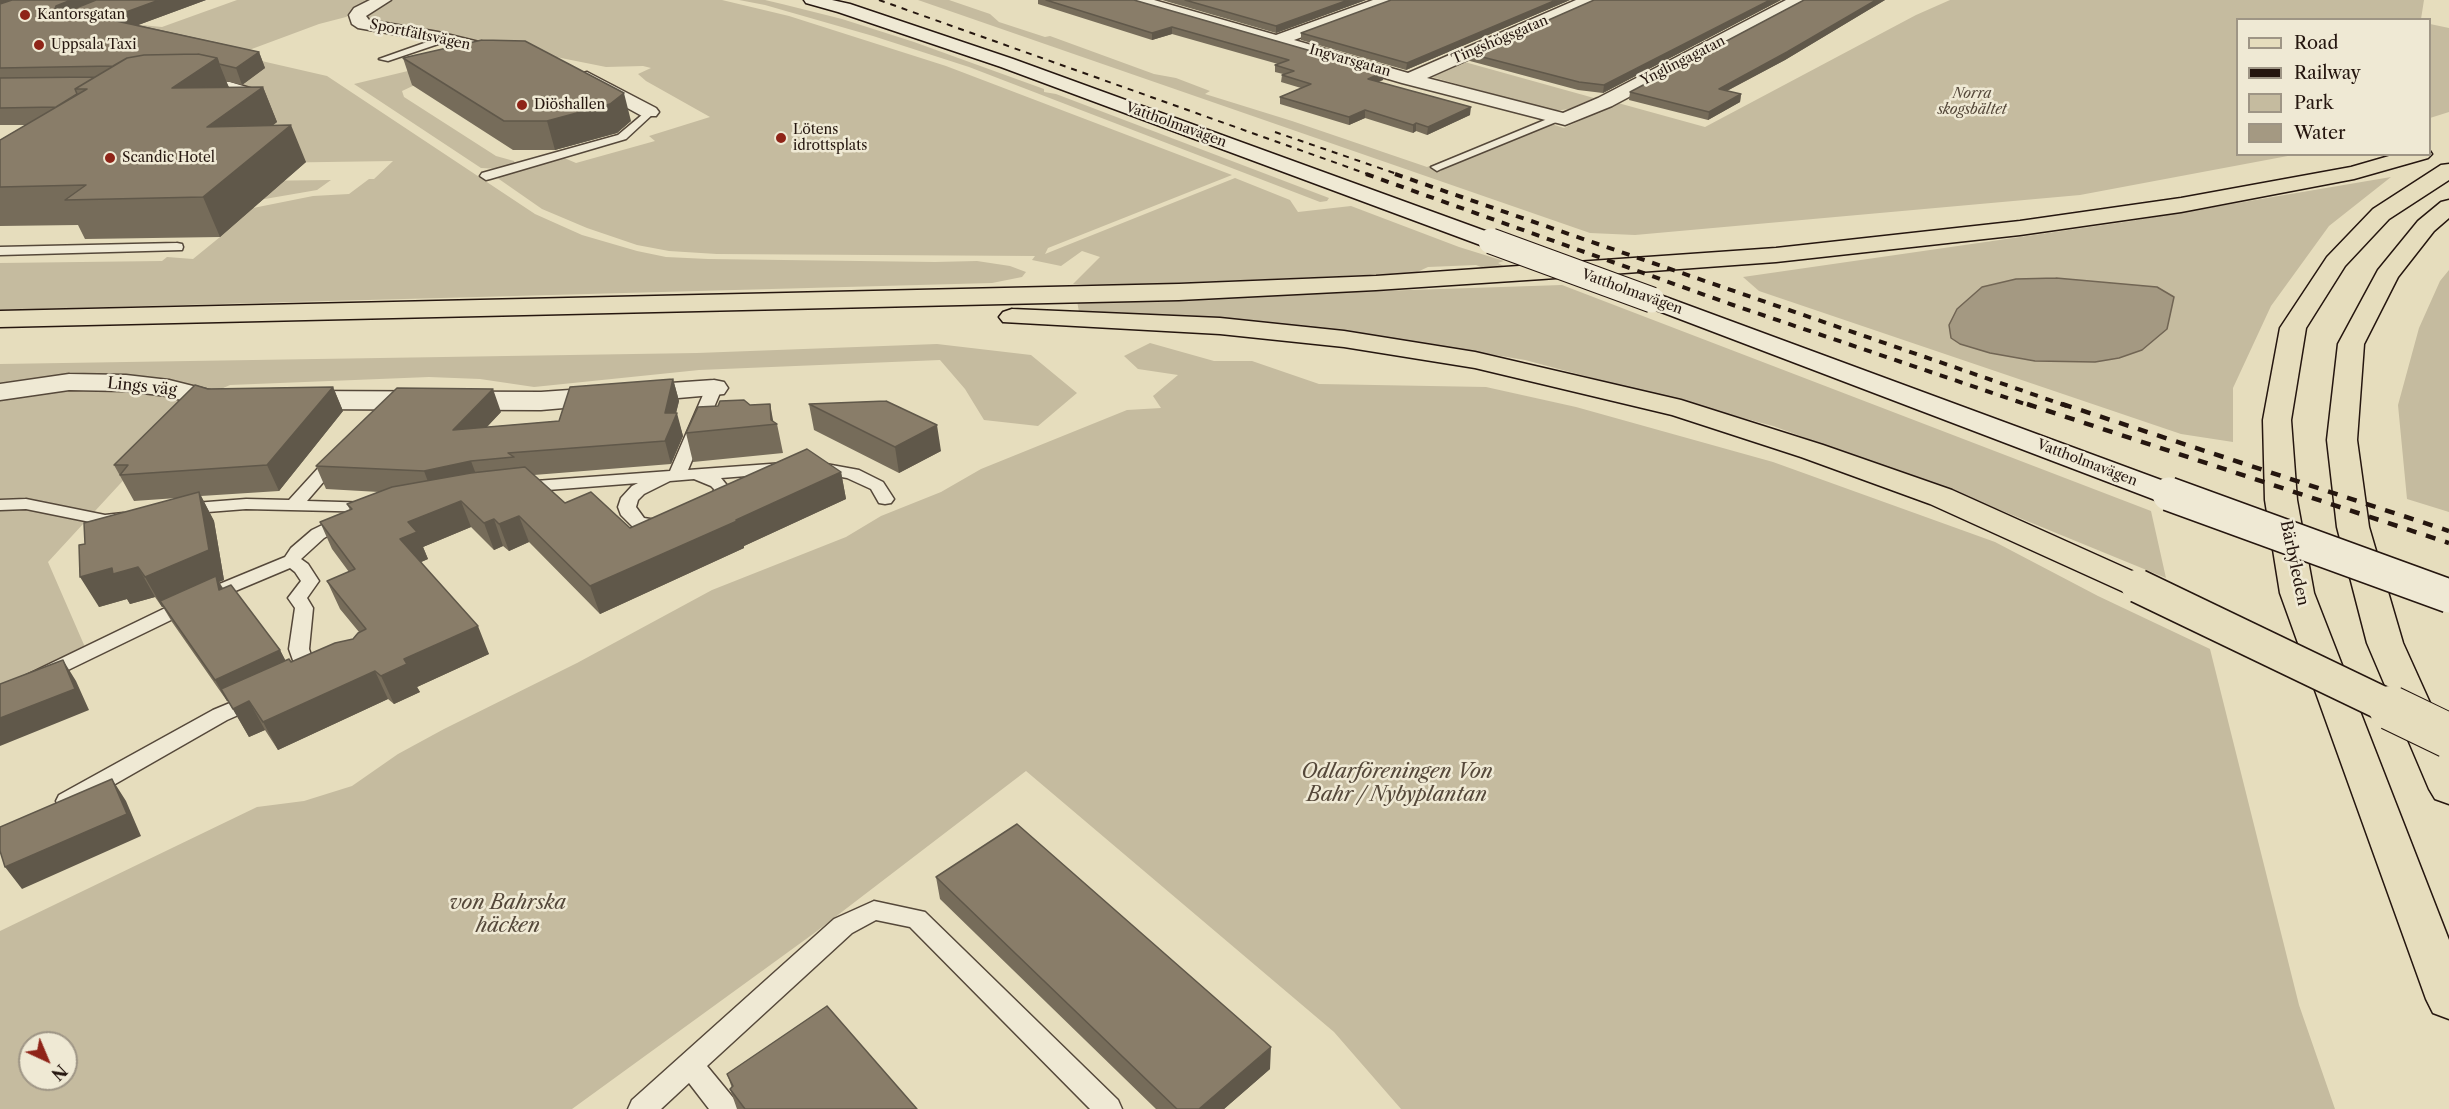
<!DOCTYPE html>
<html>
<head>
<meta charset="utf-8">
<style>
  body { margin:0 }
  #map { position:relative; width:2449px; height:1109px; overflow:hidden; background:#e6ddbd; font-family:"Libre Caslon Text",serif }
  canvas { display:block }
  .legend { position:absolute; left:2236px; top:18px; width:195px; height:138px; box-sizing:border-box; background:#efe9d4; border:2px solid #9e9585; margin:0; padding:8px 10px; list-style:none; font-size:18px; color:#25160f }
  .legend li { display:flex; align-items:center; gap:12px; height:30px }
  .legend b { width:30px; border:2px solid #9e9585 }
  .north { position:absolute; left:18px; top:1031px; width:60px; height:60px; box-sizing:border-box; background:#efe9d4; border:2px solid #9e9585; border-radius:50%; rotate:136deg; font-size:16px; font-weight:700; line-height:24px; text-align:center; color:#25160f }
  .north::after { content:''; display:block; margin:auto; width:21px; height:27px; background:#8f2418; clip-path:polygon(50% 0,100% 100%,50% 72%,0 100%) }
</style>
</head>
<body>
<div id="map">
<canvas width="2449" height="1109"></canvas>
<ul class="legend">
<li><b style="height:8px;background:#e6ddbd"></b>Road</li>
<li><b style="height:8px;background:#25160f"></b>Railway</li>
<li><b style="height:16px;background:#c5bb9f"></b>Park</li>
<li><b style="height:16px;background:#a49982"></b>Water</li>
</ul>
<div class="north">N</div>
</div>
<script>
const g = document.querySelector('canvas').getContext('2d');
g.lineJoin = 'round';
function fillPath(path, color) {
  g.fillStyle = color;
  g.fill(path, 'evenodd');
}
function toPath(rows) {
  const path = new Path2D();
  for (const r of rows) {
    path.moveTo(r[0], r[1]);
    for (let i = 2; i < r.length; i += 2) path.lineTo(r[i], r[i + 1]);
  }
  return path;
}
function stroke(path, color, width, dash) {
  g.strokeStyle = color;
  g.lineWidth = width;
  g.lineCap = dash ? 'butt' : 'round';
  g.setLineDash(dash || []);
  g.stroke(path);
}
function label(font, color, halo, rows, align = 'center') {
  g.font = font + ' "Libre Caslon Text",serif';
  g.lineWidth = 5;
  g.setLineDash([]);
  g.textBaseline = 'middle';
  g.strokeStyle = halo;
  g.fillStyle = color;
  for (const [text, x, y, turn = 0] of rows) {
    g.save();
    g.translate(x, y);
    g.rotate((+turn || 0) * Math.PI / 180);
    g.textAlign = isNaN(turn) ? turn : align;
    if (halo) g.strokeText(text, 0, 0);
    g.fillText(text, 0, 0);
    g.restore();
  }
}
fillPath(toPath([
  [237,0,373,0,346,17,319,24,241,53,101,21,162,27],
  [387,0,722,0,789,16,946,66,1232,175,1048,248,1045,254,1235,178,1290,200,1298,212,1351,206,1459,247,1504,261,1498,263,1507,268,1488,270,1476,265,1428,267,1415,273,1123,285,1073,284,1100,257,1082,251,1061,266,1032,260,1035,256,717,254,669,251,637,245,587,228,542,209,496,177,562,157,576,163,655,141,649,136,710,117,646,81,638,74,651,68,643,66,606,67,366,19,370,10],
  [739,0,765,0,782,4,842,19,914,42,1044,89,1044,92,1056,94,1329,198,1327,201,1320,202,969,67,873,36,765,5],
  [918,0,949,0,990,14,999,22,1045,37,1050,36,1154,74,1176,78,1210,91,1205,94,1292,121,1427,167,1542,121,1564,128,1618,103,1705,127,1916,15,1950,0,2424,0,2421,19,2238,20,2238,154,2293,155,2080,195,1635,235,1590,233],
  [2430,24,2449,28,2449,112,2430,118],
  [0,35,170,40,327,76,535,214,582,235,637,251,666,257,708,259,935,262,977,261,1010,266,1026,272,1022,277,992,283,0,310,0,263,162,261,167,257,193,259,220,237,233,212,313,196,349,194,369,179,374,179,393,161,194,164,251,87],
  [1461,61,1594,98,1569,109,1555,111,1428,76],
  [412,70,432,77,402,91,404,97,496,156,514,161,515,165,499,169,481,168,354,84],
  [2391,177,2329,226,2271,306,2233,388,2233,442,2181,434,1759,291,1743,277,2131,221],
  [331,180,317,190,230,205,162,182],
  [2449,270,2449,512,2407,499,2398,405,2419,328,2440,281],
  [1562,285,2151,511,2166,578,1983,503,1773,426,1525,360,1368,334,1209,318,1079,312,1077,301],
  [1150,343,1214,361,1252,361,1319,384,1486,387,1576,407,1773,462,1995,542,2098,596,2210,649,2299,1005,2335,1109,1401,1109,1334,1032,1026,771,813,934,572,1109,0,1109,0,931,257,807,304,801,352,786,398,754,444,729,577,663,712,590,846,537,881,516,941,492,981,469,1127,410,1161,408,1153,396,1178,375,1138,369,1124,356],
  [30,1043,66,1043,66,1079,30,1079],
  [937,344,1031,355,1077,393,1038,426,984,420,965,389,940,360,699,370,534,387,480,379,429,377,230,385,212,393,187,386,0,389,0,364,697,353],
  [56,383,201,396,48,562,88,654,0,696,0,392]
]), '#c5bb9f');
const water = toPath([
  [2056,278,2157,287,2174,297,2167,329,2142,350,2119,358,2095,362,2035,361,1990,353,1960,344,1951,338,1949,325,1957,309,1982,287,2016,279,2056,278]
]);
fillPath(water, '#a49982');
stroke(water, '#716554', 1.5);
const service = toPath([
  [444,36,449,39,447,41,388,61,379,59,444,36],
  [205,80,230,82,253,89,259,93,258,99,253,102,249,101,249,94,245,93,229,88,201,85,201,81,205,80],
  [649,109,653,110,653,114,626,139,490,179,486,180,480,176,482,173,618,135,649,109],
  [1557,115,1561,116,1561,120,1441,169,1437,171,1431,167,1557,115],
  [177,243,182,244,183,247,182,250,0,255,0,247,177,243],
  [714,383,722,388,688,470,784,463,792,468,784,473,721,478,730,489,731,497,720,512,708,512,705,508,713,497,714,489,711,486,694,479,670,481,644,494,638,500,636,507,644,518,669,522,672,526,669,530,663,531,632,526,621,515,618,507,621,498,632,486,638,483,522,492,516,491,514,487,516,483,522,482,670,471,706,388,714,383],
  [337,452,345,457,307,501,373,503,379,504,382,508,379,512,246,509,182,514,176,513,173,509,176,505,182,504,246,499,289,500,331,454,337,452],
  [815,462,859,470,883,482,894,499,891,503,885,504,879,503,871,489,847,478,809,471,807,467,809,463,815,462],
  [26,499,105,515,123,513,129,514,132,518,129,522,105,525,26,509,0,510,0,500,26,499],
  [345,514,351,515,354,519,351,523,324,538,301,559,308,564,319,581,307,598,313,608,309,649,312,658,328,662,331,667,328,672,321,674,304,670,297,668,294,663,289,649,295,608,288,598,301,581,295,572,290,568,202,605,0,703,0,688,188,597,285,557,291,548,312,530,345,514],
  [254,693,261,695,264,700,261,705,227,720,75,807,67,809,59,807,56,801,59,795,213,710,254,693],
  [874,901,925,912,1118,1100,1122,1109,1090,1109,910,927,876,920,852,933,707,1066,735,1100,739,1109,709,1109,689,1083,661,1109,628,1109,632,1100,834,919,874,901]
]);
const minor = toPath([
  [370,0,391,0,366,16,369,20,438,32,516,51,519,55,516,59,510,60,438,42,358,28,352,24,349,15,354,8,370,0],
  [1128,0,1154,0,1276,35,1373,0,1396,0,1394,3,1294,40,1408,73,1576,0,1598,0,1596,3,1427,78,1563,113,1598,98,1786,0,1807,0,1805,3,1612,106,1565,125,1402,83,1130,3,1128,0],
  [587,72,656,108,659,112,656,116,642,116,580,82,578,78,580,74,587,72],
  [69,374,126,375,169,380,221,393,239,395,243,401,239,407,220,411,167,396,126,391,69,390,0,400,0,384,69,374],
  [714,380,724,382,728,388,724,394,541,410,293,409,283,406,279,400,283,394,293,391,541,392,714,380]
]);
const secondary = toPath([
  [804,0,832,0,850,4,1013,59,1499,236,1503,241,1499,246,1491,248,1483,246,1001,67,838,12,806,3,804,0],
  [1652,292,2180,487,2185,494,2180,501,2169,503,2158,501,1643,305,1639,300,1643,295,1652,292]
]);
const primary = toPath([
  [2430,151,2432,154,2428,158,2354,179,2181,212,2020,235,1776,262,1542,279,1376,290,1179,300,0,327,0,311,1179,284,1376,276,1776,248,2020,221,2181,198,2351,167,2396,154,2430,154,2430,151],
  [2449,164,2449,180,2389,219,2345,266,2306,328,2291,420,2297,500,2314,593,2449,940,2449,1019,2433,1013,2426,999,2280,593,2265,500,2263,420,2280,328,2327,257,2373,209,2441,165,2449,164],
  [2449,200,2449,218,2434,231,2398,277,2364,344,2357,440,2369,527,2403,643,2449,745,2449,804,2435,799,2429,789,2367,643,2337,527,2327,440,2338,344,2378,270,2418,221,2441,202,2449,200],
  [1012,309,1220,318,1344,331,1475,352,1681,400,1823,445,1952,490,2150,579,2155,586,2150,593,2138,597,2126,593,1930,504,1801,457,1672,415,1475,368,1344,347,1220,334,1003,322,999,317,1003,312,1012,309]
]);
stroke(service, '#55483a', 3);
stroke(minor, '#55483a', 3);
stroke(secondary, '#25160f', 3);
stroke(primary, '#25160f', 3);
fillPath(service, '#efe9d4');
fillPath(minor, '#efe9d4');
fillPath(secondary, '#efe9d4');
fillPath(primary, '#e6ddbd');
stroke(toPath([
  [879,0,1370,175],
  [1275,132,1400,175]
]), '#25160f', 2, [6, 6]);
stroke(toPath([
  [1366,174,1733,305,2031,406],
  [1395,174,2067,406]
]), '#25160f', 4, [8, 8]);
stroke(toPath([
  [2027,404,2449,543],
  [2062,404,2449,531]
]), '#25160f', 4.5, [10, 10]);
const secondaryBridgeFar1 = toPath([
  [1491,241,1652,300]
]);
const secondaryBridge = toPath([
  [2169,494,2449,596]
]);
const primaryBridgeFar1 = toPath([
  [2138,586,2394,709]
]);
const primaryBridge = toPath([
  [2391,708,2449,736]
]);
stroke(secondaryBridgeFar1, '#25160f', 27, []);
stroke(secondaryBridge, '#25160f', 36, []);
stroke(primaryBridgeFar1, '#25160f', 36, []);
stroke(primaryBridge, '#25160f', 46, []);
stroke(secondaryBridgeFar1, '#efe9d4', 25);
stroke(secondaryBridge, '#efe9d4', 33);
stroke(primaryBridgeFar1, '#e6ddbd', 33);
stroke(primaryBridge, '#e6ddbd', 44);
fillPath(toPath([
  [0,0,206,0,138,25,259,52,265,68,242,85,226,81,229,87,263,87,277,122,272,126,306,162,220,237,85,239,78,225,0,226,0,140,26,125,0,125],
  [1038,0,1134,0,1384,72,1383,80,1378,82,1470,115,1427,135,1416,131,1413,133,1365,118,1349,125,1280,104,1280,97,1301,88,1281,82,1282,75,1283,74,1275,72,1275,65,1278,64,1172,34,1152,40,1038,4],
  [1162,0,1366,0,1276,33],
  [1570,0,1406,70,1301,40,1301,33],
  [1594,0,1781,0,1603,93,1578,90,1470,61,1471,54],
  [1804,0,1885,0,1785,60,1727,91,1741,94,1740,102,1708,120,1629,100,1630,92],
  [403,58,631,121,617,133,555,150,513,150,412,85],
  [673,379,679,401,676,413,683,436,671,464,534,475,565,503,630,528,841,472,846,499,744,546,744,548,600,614,529,542,509,551,503,546,494,550,471,527,423,547,428,559,421,562,489,654,417,687,420,692,394,704,388,699,278,750,265,730,249,737,228,701,227,701,172,622,163,607,162,607,155,597,130,604,127,599,99,607,85,544,177,498,134,501,114,465,208,389,333,387,343,411,279,491,201,496,214,521,224,580,219,582,223,588,280,650,285,660,291,662,353,639,359,632,340,609,327,581,349,572,332,549,320,522,350,510,347,504,379,492,326,489,316,466,501,412,486,427,559,421],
  [809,404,941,451,899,473,814,430],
  [718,406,774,422,777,424,783,453,693,462,686,433],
  [936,877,1270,1069,1224,1109,1156,1109,940,899],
  [727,1074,917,1109,737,1109,730,1089,732,1088]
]), '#766c5a');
fillPath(toPath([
  [0,0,20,0,0,7],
  [71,0,117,0,63,21,55,9,56,6],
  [159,0,206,0,114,34,107,19],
  [1348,0,1366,0,1276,33,1276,26],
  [1556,0,1570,0,1406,70,1407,63],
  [1770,0,1781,0,1603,93,1604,85],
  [1876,0,1885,0,1785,60,1717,96,1719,89],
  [1172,27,1172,34,1152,40,1152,33],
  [259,52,265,68,242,85,236,68],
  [217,58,231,93,172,88],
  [1384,72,1383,80,1367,86,1368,79],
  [263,87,277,122,223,163,207,127],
  [624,93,631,121,617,133,555,150,547,121],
  [1741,94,1740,102,1708,120,1709,112],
  [1471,107,1470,115,1427,135,1428,127],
  [1365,110,1365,118,1349,125,1349,117],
  [1416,123,1416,131,1413,133,1413,125],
  [291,125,306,162,220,237,203,197],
  [673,379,679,401,675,417,677,413,683,436,671,464,665,441,665,413],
  [333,387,343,411,279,491,267,465],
  [493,389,501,412,462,454,453,430],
  [770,404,774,425,771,420],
  [937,425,941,451,899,473,895,447],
  [471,461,480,485,433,495,424,471],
  [841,472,846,499,744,546,744,548,600,614,590,586],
  [199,492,214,521,224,580,219,582,227,597,160,601,163,607,162,607,145,577],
  [461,501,471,527,423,547,428,559,412,566,400,539,408,522],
  [519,516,529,542,509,551,499,524],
  [494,519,503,546,494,550,484,523],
  [138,567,155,597,130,604,127,599,99,607,80,577,112,568],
  [478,626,489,654,417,687,420,692,394,704,381,676,404,659],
  [280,650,291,671,227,701,215,680],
  [63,660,76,681,89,710,0,746,0,718],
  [375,671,388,699,278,750,263,722],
  [249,701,265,730,249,737,233,709],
  [112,779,126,801,141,836,22,889,5,867],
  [1271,1047,1270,1069,1224,1109,1199,1109]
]), '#60584a');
const building = toPath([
  [12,0,71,0,56,6,55,9,66,12,96,0,159,0,107,19,259,52,236,68,219,64,217,58,198,54,144,55,127,58,113,66,0,68,0,4,12,0],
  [1046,0,1134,0,1384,72,1368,79,1471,107,1428,127,1416,123,1413,125,1365,110,1349,117,1280,97,1311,84,1282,75,1294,71,1275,65,1289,60,1172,27,1152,33,1046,0],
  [1185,0,1348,0,1276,26,1185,0],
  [1391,0,1556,0,1407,63,1301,33,1391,0],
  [1594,0,1770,0,1604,85,1579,82,1471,54,1594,0],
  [1804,0,1876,0,1787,52,1719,89,1741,94,1709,112,1630,92,1804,0],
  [482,40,525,41,624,93,610,104,547,121,504,121,403,58,482,40],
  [198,54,217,58,172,88,263,87,207,127,291,125,203,197,65,200,86,185,0,187,0,140,87,89,75,89,127,58,144,55,198,54],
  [95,77,75,89,77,94,56,107,0,108,0,78,95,77],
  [673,379,665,413,677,413,665,441,508,453,514,457,471,461,424,471,316,466,397,388,493,389,453,430,559,421,570,387,673,379],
  [195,385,208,389,333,387,267,465,120,475,128,465,114,465,195,385],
  [744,400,750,405,770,404,771,420,777,424,686,433,698,407,718,406,720,401,744,400],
  [886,401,937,425,895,447,809,404,886,401],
  [807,449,841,472,736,520,737,521,590,586,519,516,499,524,494,519,484,523,461,501,408,522,417,532,400,539,478,626,404,659,407,664,381,676,375,671,263,722,249,701,233,709,221,689,289,659,291,662,335,643,353,639,358,633,366,629,327,581,355,569,320,522,352,509,347,504,392,487,471,473,525,467,565,503,591,492,630,528,807,449],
  [199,492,209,550,145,577,138,567,113,574,112,568,80,577,79,545,85,544,84,523,199,492],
  [216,576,219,590,231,585,280,650,215,680,160,601,216,576],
  [63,660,75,689,0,718,0,684,63,660],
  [112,779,127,814,5,867,0,851,0,827,112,779],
  [1017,824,1271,1047,1199,1109,1177,1109,936,877,1017,824],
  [827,1006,917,1109,745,1109,730,1089,733,1086,727,1074,827,1006]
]);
fillPath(building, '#897d69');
stroke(building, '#60584a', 1.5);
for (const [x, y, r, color] of [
  [25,15,6,"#8f2418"],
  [39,45,6,"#8f2418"],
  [522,105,6,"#8f2418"],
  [781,138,6,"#8f2418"],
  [110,158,6,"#8f2418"]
]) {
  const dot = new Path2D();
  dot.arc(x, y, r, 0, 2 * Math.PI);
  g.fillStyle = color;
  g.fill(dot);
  stroke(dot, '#efe9d4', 2);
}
label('14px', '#25160f', '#efe9d4', [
  ["Kantorsgatan",37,15],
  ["Uppsala Taxi",51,45],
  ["Diöshallen",534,105],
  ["Lötens",793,130],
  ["idrottsplats",793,146],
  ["Scandic Hotel",122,158]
], 'left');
label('14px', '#25160f', '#efe9d4', [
  ["Sportfältsvägen",420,35,12],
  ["Tingshögsgatan",1500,40,-23],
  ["Ingvarsgatan",1350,61,16],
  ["Ynglingagatan",1683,61,-27],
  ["Vattholmavägen",1176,125,20],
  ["Vattholmavägen",1632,292,20],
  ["Vattholmavägen",2087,463,21]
]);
label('italic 14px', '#55483a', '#efe9d4', [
  ["Norra",1972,94],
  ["skogsbältet",1972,110]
]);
label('16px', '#25160f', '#efe9d4', [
  ["Lings väg",142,387,6],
  ["Bärbyleden",2294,563,78]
]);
label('italic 20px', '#55483a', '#efe9d4', [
  ["Odlarföreningen Von",1397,772],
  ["Bahr / Nybyplantan",1397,795],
  ["von Bahrska",508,903],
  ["häcken",508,926]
]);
</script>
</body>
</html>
